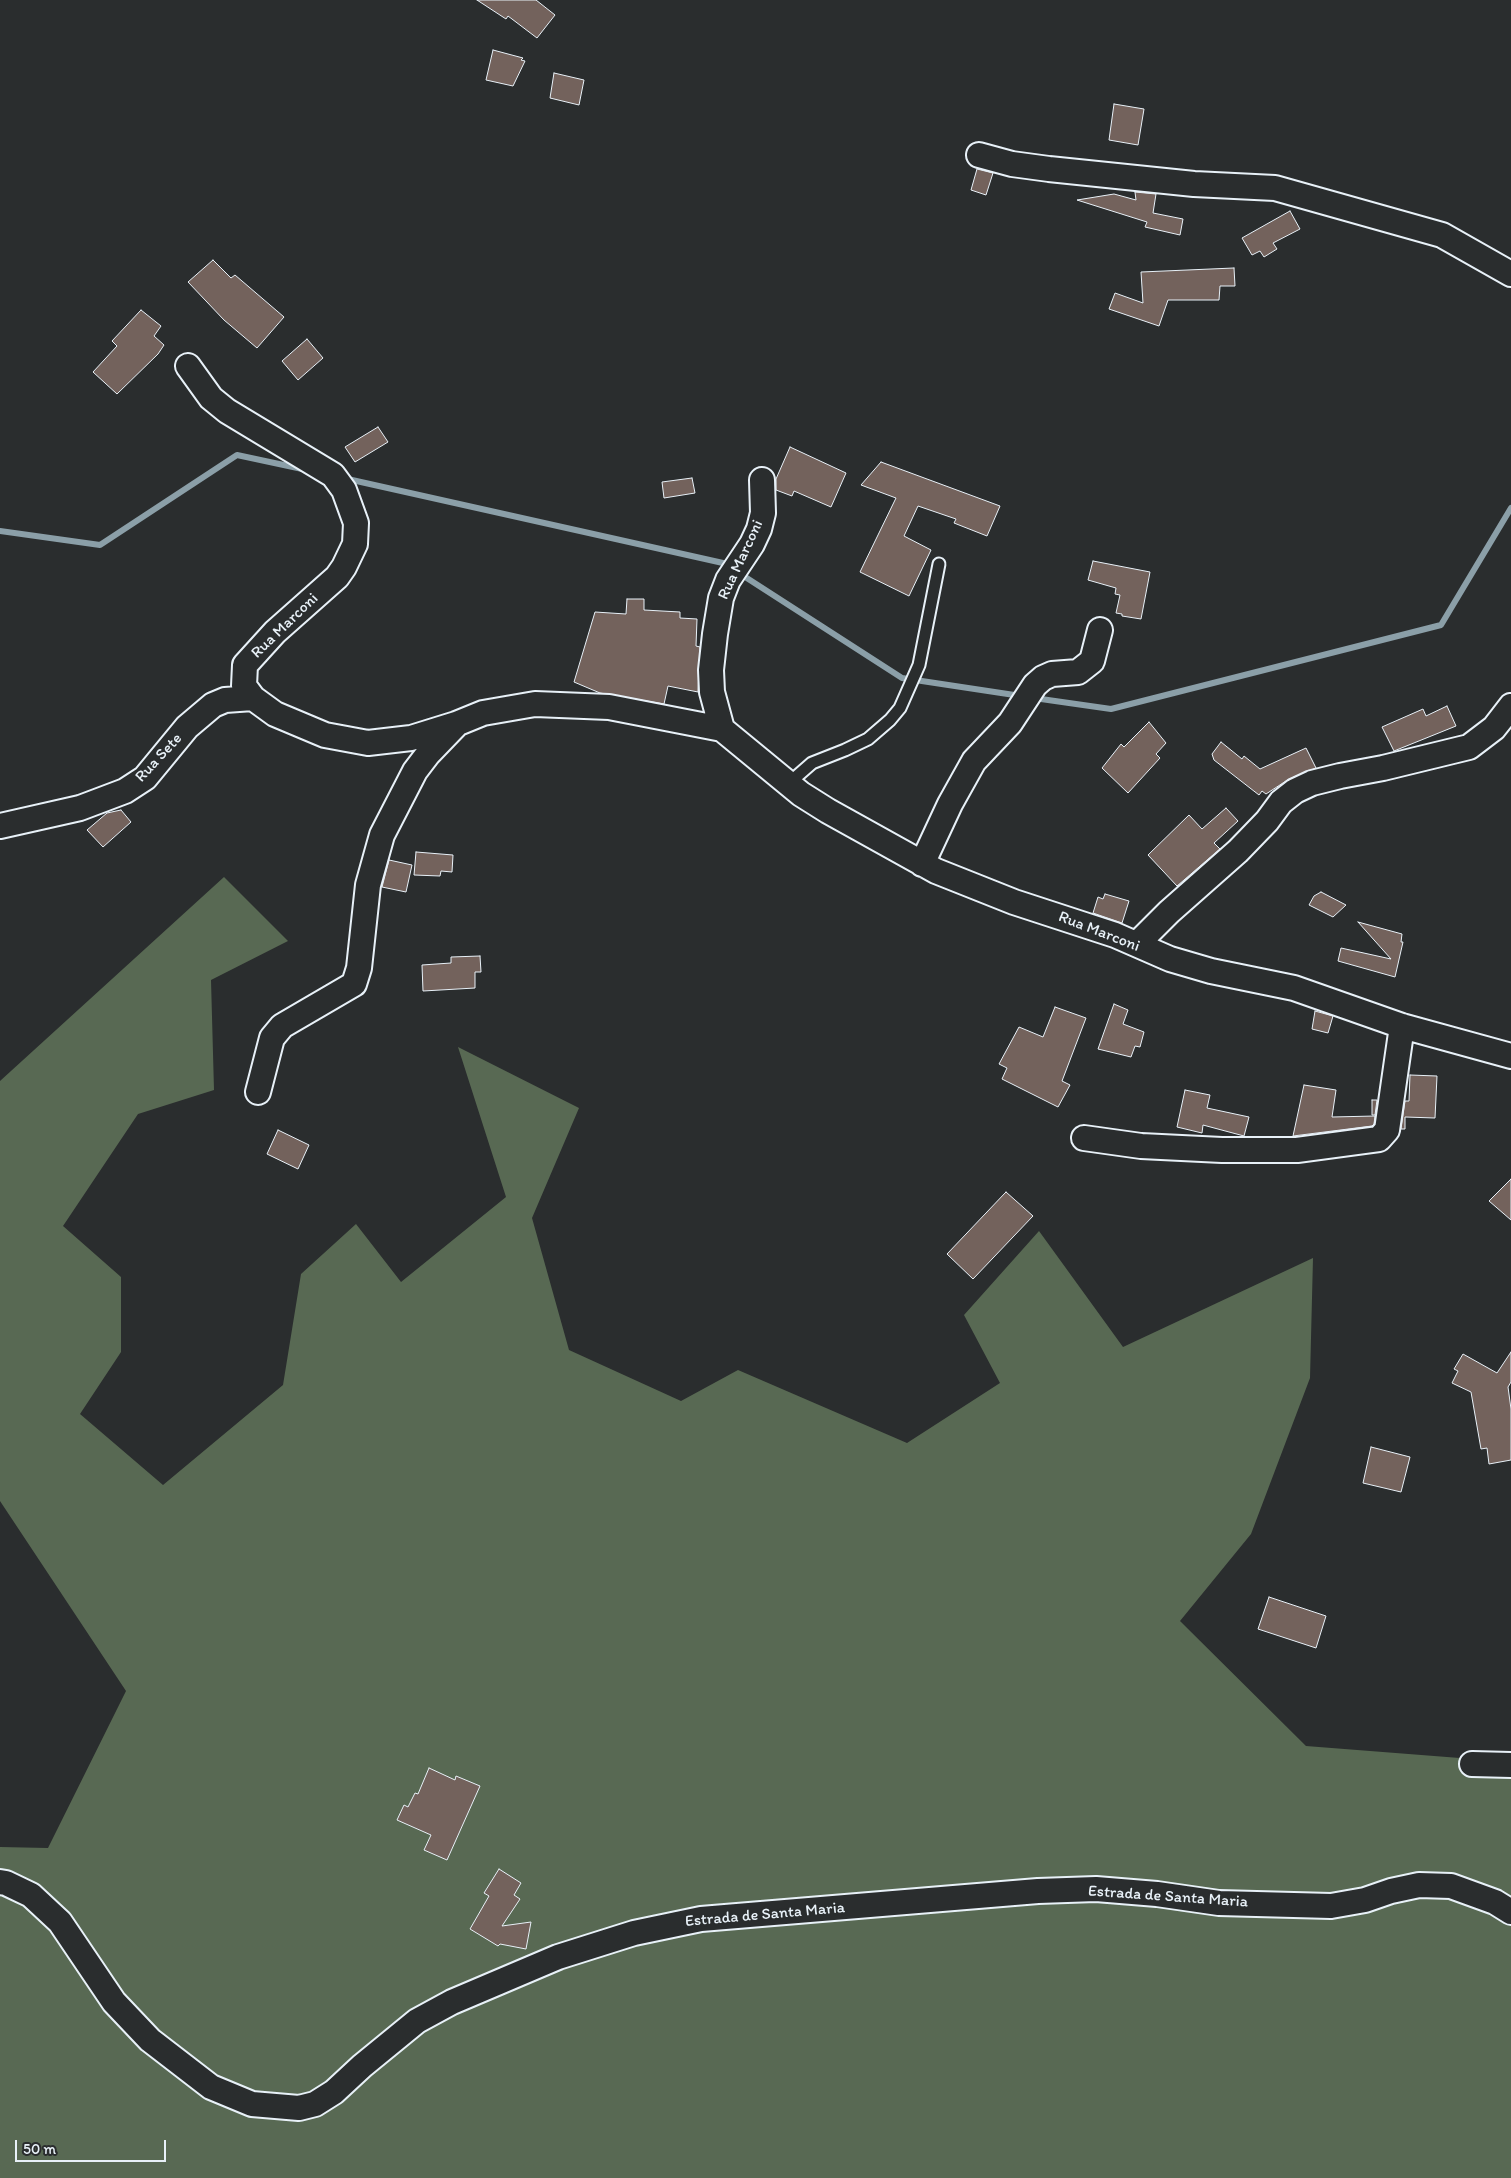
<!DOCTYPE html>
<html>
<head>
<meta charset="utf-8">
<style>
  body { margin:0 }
  #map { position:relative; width:1511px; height:2178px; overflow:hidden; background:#2a2d2e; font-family:Itim,sans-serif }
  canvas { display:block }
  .scale { position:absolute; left:15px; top:2140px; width:151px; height:22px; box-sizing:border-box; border:2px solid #e8f1f8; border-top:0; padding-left:6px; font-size:15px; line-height:18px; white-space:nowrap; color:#e8f1f8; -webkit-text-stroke:4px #2a2d2e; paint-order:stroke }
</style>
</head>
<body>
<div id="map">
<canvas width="1511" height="2178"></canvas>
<div class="scale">50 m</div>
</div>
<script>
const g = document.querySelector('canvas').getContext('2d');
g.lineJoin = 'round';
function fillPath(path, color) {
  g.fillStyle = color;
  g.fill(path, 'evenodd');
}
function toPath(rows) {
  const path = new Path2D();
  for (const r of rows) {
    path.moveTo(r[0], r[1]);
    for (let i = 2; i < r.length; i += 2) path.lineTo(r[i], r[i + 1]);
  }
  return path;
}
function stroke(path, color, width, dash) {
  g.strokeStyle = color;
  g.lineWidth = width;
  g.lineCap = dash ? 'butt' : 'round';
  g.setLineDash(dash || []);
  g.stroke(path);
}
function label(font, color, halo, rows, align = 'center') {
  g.font = font + ' Itim,sans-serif';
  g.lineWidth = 4;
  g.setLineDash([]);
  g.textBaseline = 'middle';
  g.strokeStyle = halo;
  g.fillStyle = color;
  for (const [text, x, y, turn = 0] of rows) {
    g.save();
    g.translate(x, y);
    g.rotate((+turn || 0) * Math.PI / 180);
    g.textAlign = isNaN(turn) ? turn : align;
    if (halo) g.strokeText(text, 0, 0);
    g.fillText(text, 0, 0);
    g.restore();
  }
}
fillPath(toPath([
  [224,877,288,941,211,980,214,1090,138,1114,63,1226,121,1277,121,1352,80,1414,163,1485,283,1385,301,1274,356,1224,401,1282,506,1197,458,1047,579,1108,532,1218,569,1350,681,1401,738,1370,907,1443,1000,1383,964,1315,1039,1231,1123,1347,1313,1258,1310,1378,1251,1534,1180,1621,1306,1746,1511,1762,1511,2178,0,2178,0,1847,48,1848,126,1691,0,1501,0,1081]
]), '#586953');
stroke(toPath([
  [343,478,723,563,730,568],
  [0,531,100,545,237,455,307,470],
  [739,573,902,678,1021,696],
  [1034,698,1111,709,1441,625,1511,508]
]), '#8b9fa8', 6);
const building = toPath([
  [477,0,536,0,555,15,537,38,508,16,506,19,477,0],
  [493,50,523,58,521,60,525,61,513,86,486,80,493,50],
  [554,73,584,80,579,105,550,98,554,73],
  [1114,104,1144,109,1138,145,1109,140,1114,104],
  [977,169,993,173,986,195,971,190,977,169],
  [1135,192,1156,194,1153,213,1183,219,1180,235,1145,227,1147,222,1077,200,1114,194,1136,200,1135,192],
  [1290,211,1300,229,1273,243,1277,249,1264,257,1260,251,1252,255,1242,238,1290,211],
  [213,260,231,278,235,275,284,317,257,348,224,320,188,282,213,260],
  [1234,268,1235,286,1220,286,1219,300,1168,300,1159,326,1109,309,1115,293,1143,303,1141,272,1234,268],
  [141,310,161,326,154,336,164,345,158,354,117,394,93,372,117,346,112,341,141,310],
  [307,339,323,358,298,380,282,361,307,339],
  [378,427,388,442,355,462,345,447,378,427],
  [790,447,846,473,831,507,794,491,792,496,776,490,776,479,790,447],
  [881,462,1000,506,987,536,954,523,956,519,918,506,904,536,931,550,909,596,860,572,896,498,861,485,881,462],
  [692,478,695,493,664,498,662,482,692,478],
  [1093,561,1150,572,1141,619,1122,616,1122,614,1116,613,1120,595,1115,594,1116,588,1088,580,1093,561],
  [627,599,644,599,644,610,680,612,680,618,697,619,696,646,700,647,698,692,668,686,664,704,600,693,574,682,595,612,626,614,627,599],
  [1447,706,1456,726,1394,751,1382,727,1423,709,1426,716,1447,706],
  [1149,722,1166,743,1156,754,1160,758,1128,793,1102,768,1121,744,1124,747,1149,722],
  [1221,742,1242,759,1244,756,1260,769,1306,748,1316,768,1289,779,1266,794,1262,791,1259,795,1214,760,1212,754,1221,742],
  [1226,808,1238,821,1214,843,1220,849,1177,886,1148,855,1189,815,1202,829,1226,808],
  [121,810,131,822,103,847,87,830,107,813,121,810],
  [416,852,453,855,452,872,441,871,440,876,414,875,416,852],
  [389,860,412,865,406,892,382,887,389,860],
  [1321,892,1346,905,1333,917,1309,905,1314,896,1321,892],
  [1105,894,1129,901,1122,923,1093,913,1098,897,1103,899,1105,894],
  [1358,922,1402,934,1401,942,1403,942,1395,977,1338,961,1341,948,1391,959,1358,922],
  [480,956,481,972,475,972,475,988,423,991,422,965,451,963,451,957,480,956],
  [1114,1004,1128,1010,1123,1024,1144,1032,1140,1047,1135,1046,1131,1057,1098,1049,1114,1004],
  [1055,1007,1086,1018,1062,1081,1070,1085,1058,1107,1002,1079,1007,1068,999,1064,1019,1027,1043,1037,1055,1007],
  [1315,1011,1333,1016,1328,1033,1312,1029,1315,1011],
  [1410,1075,1437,1076,1435,1118,1405,1117,1405,1129,1401,1129,1405,1101,1409,1101,1410,1075],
  [1304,1085,1336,1090,1332,1117,1375,1116,1374,1124,1372,1126,1293,1136,1304,1085],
  [1185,1090,1210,1095,1207,1108,1249,1117,1244,1136,1203,1125,1202,1133,1177,1127,1185,1090],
  [1372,1100,1377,1100,1375,1115,1372,1115,1372,1100],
  [278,1130,309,1145,298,1169,267,1154,278,1130],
  [1511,1179,1511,1220,1489,1201,1511,1179],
  [1006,1192,1033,1216,973,1279,947,1254,1006,1192],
  [1511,1352,1511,1382,1508,1387,1511,1409,1511,1460,1489,1464,1487,1448,1481,1449,1471,1392,1452,1383,1458,1371,1454,1369,1463,1354,1497,1373,1511,1352],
  [1371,1447,1410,1457,1401,1492,1363,1483,1371,1447],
  [1269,1597,1326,1616,1316,1648,1258,1629,1269,1597],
  [429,1768,455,1780,456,1776,480,1786,447,1860,424,1850,431,1835,397,1820,404,1805,408,1807,415,1793,418,1794,429,1768],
  [499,1869,521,1883,514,1895,520,1899,502,1926,531,1922,526,1949,500,1944,498,1946,470,1929,489,1896,484,1893,499,1869]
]);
fillPath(building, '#73625c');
stroke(building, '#e8f1f8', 1);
const lane = toPath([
  [788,784,812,763,845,750,868,739,890,720,900,708,919,665,939,564]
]);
const street = toPath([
  [979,155,1012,164,1049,169,1194,184,1275,188,1442,235,1511,274],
  [188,366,211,398,227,411,333,475,344,490,356,523,355,544,344,567,337,577,275,632,245,665,244,686,253,698,275,714,325,735,368,743,411,738,456,724,483,713,535,704,609,707,722,729,801,794,828,811,936,871,1014,902,1115,935,1170,959,1211,971,1294,988,1402,1026,1511,1056],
  [722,729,712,692,711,670,715,634,721,598,728,580,752,544,759,529,763,513,762,480],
  [0,826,80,808,125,791,145,778,187,727,213,705,225,700,253,698],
  [922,864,950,804,974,761,1010,723,1035,685,1043,678,1052,674,1078,672,1092,661,1100,630],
  [1137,944,1169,912,1238,851,1267,821,1281,802,1295,791,1312,783,1340,776,1383,768,1469,747,1494,728,1511,706],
  [258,1092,272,1038,282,1026,354,984,359,968,368,885,382,835,415,771,428,754,455,726],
  [1084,1138,1141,1146,1222,1150,1297,1150,1379,1139,1387,1130,1402,1026],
  [1472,1764,1511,1765],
  [0,1882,6,1883,31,1895,60,1922,114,2002,150,2040,211,2087,252,2104,299,2108,315,2104,334,2092,362,2066,417,2021,452,2002,558,1957,634,1933,701,1919,1038,1891,1096,1889,1157,1894,1219,1903,1331,1906,1365,1900,1391,1891,1419,1885,1451,1886,1495,1902,1511,1912]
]);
stroke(lane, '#e8f1f8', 15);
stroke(street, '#e8f1f8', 28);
stroke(lane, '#2a2d2e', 11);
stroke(street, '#2a2d2e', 24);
label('16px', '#e8f1f8', '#2a2d2e', [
  ["Rua Marconi",741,560,-65],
  ["Rua Marconi",285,626,-44],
  ["Rua Sete",159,758,-47],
  ["Rua Marconi",1099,932,21],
  ["Estrada de Santa Maria",1168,1897,4],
  ["Estrada de Santa Maria",765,1915,-5]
]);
</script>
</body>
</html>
